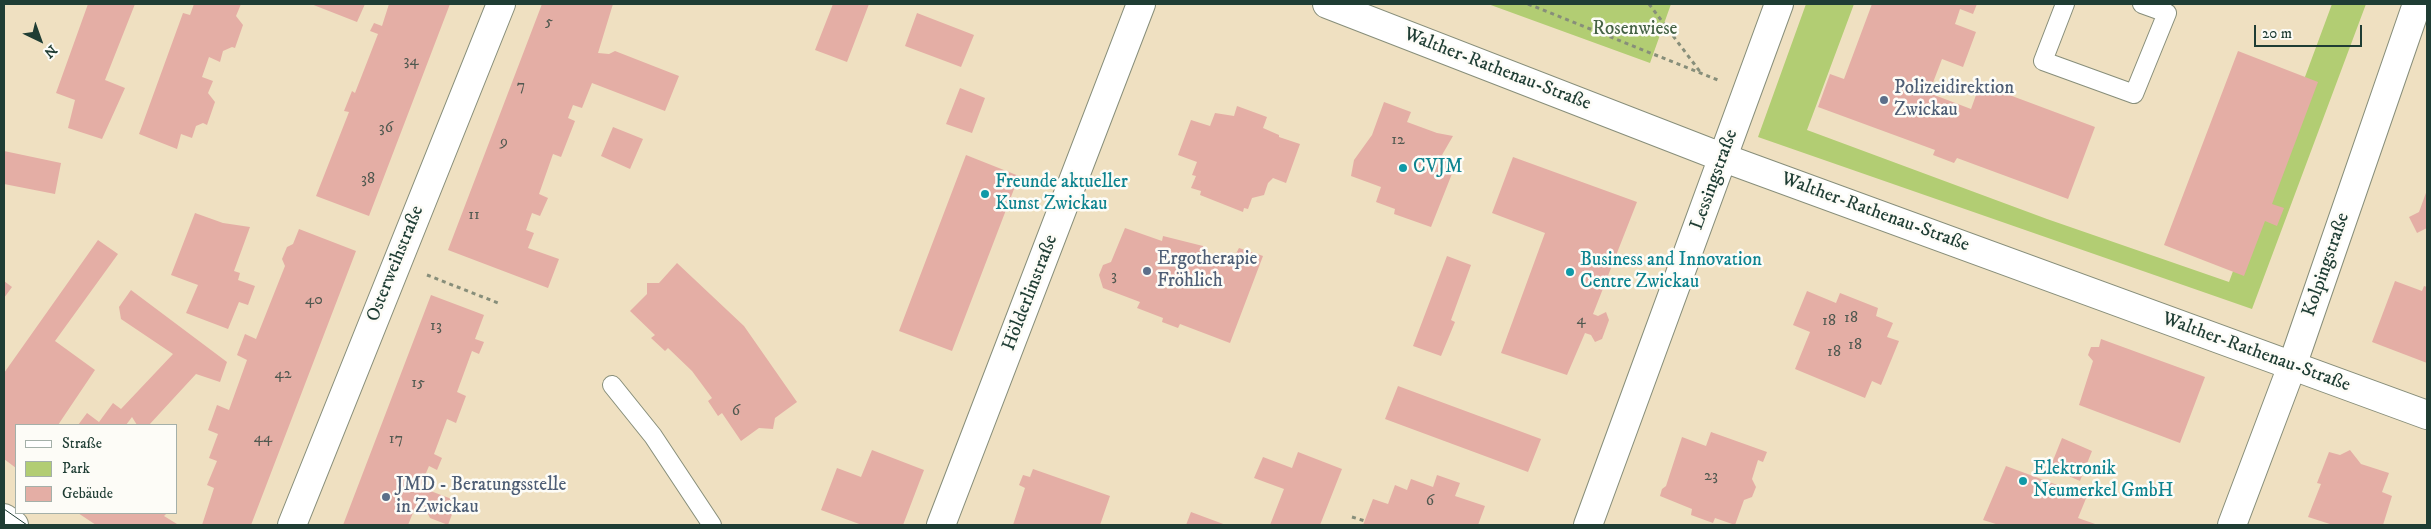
<!DOCTYPE html>
<html>
<head>
<meta charset="utf-8">
<style>
  body { margin:0 }
  #map { position:relative; width:2431px; height:529px; overflow:hidden; background:#efe0c1; font-family:"IM FELL DW Pica",serif }
  canvas { display:block }
  .frame { position:absolute; inset:0; border:5px solid #1f3d34; pointer-events:none }
  .legend { position:absolute; left:15px; top:424px; width:162px; height:90px; box-sizing:border-box; background:#fdfcf7; border:1px solid #a4b0a9; margin:0; padding:6px 9px; list-style:none; font-size:15px; color:#1f3d34 }
  .legend li { display:flex; align-items:center; gap:10px; height:25px }
  .legend b { width:25px; border:1px solid #a4b0a9 }
  .north { position:absolute; left:15px; top:15px; width:50px; height:50px; -webkit-text-stroke:4px #fdfcf7; paint-order:stroke; rotate:138deg; font-size:14px; font-weight:700; line-height:20px; text-align:center; color:#1f3d34 }
  .north::after { content:''; display:block; margin:auto; width:18px; height:22px; background:#1f3d34; clip-path:polygon(50% 0,100% 100%,50% 72%,0 100%) }
  .scale { position:absolute; left:2254px; top:25px; width:108px; height:22px; box-sizing:border-box; border:2px solid #1f3d34; border-top:0; padding-left:6px; font-size:15px; line-height:18px; white-space:nowrap; color:#1f3d34; -webkit-text-stroke:4px #fdfcf7; paint-order:stroke }
</style>
</head>
<body>
<div id="map">
<canvas width="2431" height="529"></canvas>
<div class="frame"></div>
<ul class="legend">
<li><b style="height:6px;background:#fff"></b>Straße</li>
<li><b style="height:14px;background:#b2cd73"></b>Park</li>
<li><b style="height:14px;background:#e4aea5"></b>Gebäude</li>
</ul>
<div class="north">N</div>
<div class="scale">20 m</div>
</div>
<script>
const g = document.querySelector('canvas').getContext('2d');
g.lineJoin = 'round';
function fillPath(path, color) {
  g.fillStyle = color;
  g.fill(path, 'evenodd');
}
function toPath(rows) {
  const path = new Path2D();
  for (const r of rows) {
    path.moveTo(r[0], r[1]);
    for (let i = 2; i < r.length; i += 2) path.lineTo(r[i], r[i + 1]);
  }
  return path;
}
function stroke(path, color, width, dash) {
  g.strokeStyle = color;
  g.lineWidth = width;
  g.lineCap = dash ? 'butt' : 'round';
  g.setLineDash(dash || []);
  g.stroke(path);
}
function label(font, color, halo, rows, align = 'center') {
  g.font = font + ' "IM FELL DW Pica",serif';
  g.lineWidth = 5;
  g.setLineDash([]);
  g.textBaseline = 'middle';
  g.strokeStyle = halo;
  g.fillStyle = color;
  for (const [text, x, y, turn = 0] of rows) {
    g.save();
    g.translate(x, y);
    g.rotate((+turn || 0) * Math.PI / 180);
    g.textAlign = isNaN(turn) ? turn : align;
    if (halo) g.strokeText(text, 0, 0);
    g.fillText(text, 0, 0);
    g.restore();
  }
}
fillPath(toPath([
  [1488,4,1671,4,1650,63],
  [1806,4,1854,4,1807,130,2047,219,2229,282,2332,4,2366,4,2252,309,1758,137]
]), '#b2cd73');
fillPath(toPath([
  [88,4,135,4,105,80,125,88,102,139,68,128,75,100,56,93],
  [194,4,241,4,236,16,243,25,235,48,232,47,223,51,220,62,209,57,202,77,213,81,208,93,215,102,207,125,203,123,196,126,192,138,181,134,177,149,139,134,183,13,190,15],
  [311,4,365,4,357,22],
  [389,4,450,4,369,216,316,196,349,112,344,111,352,91,355,93,378,34,370,31,374,23,382,26],
  [542,4,613,4,598,53,609,54,615,51,679,76,665,111,592,83,582,108,573,105,568,118,575,121,561,157,553,154,539,194,548,198,540,216,532,213,526,230,534,233,528,248,559,259,548,288,448,250],
  [833,4,869,4,847,62,815,50],
  [1872,4,1977,4,1973,14,1960,9,1955,24,1976,32,1963,67,1942,59,1929,93,1971,109,1980,84,2095,127,2068,199,1957,158,1954,163,1933,155,1935,150,1818,107,1830,74,1844,79],
  [917,13,974,35,961,67,905,46],
  [2238,51,2318,82,2272,204,2284,208,2277,226,2265,221,2244,276,2164,245],
  [960,88,985,98,972,133,946,124],
  [1384,102,1411,112,1407,122,1437,133,1453,136,1442,155,1457,161,1431,227,1394,214,1395,209,1376,202,1381,187,1351,176,1354,160,1372,135],
  [1237,106,1267,117,1263,128,1279,135,1279,137,1300,144,1286,183,1273,178,1268,183,1264,195,1252,198,1248,209,1244,208,1243,212,1200,195,1201,191,1191,188,1196,176,1192,175,1197,162,1178,155,1191,120,1210,126,1215,113,1234,116],
  [613,127,643,139,630,169,601,156],
  [4,151,61,163,55,194,4,184],
  [966,155,1019,176,952,351,899,331],
  [1513,157,1637,202,1593,314,1598,316,1606,312,1609,320,1602,339,1595,342,1591,335,1585,333,1567,375,1501,353,1545,233,1492,213],
  [2427,190,2427,228,2417,233,2409,217,2419,212],
  [195,213,223,223,250,227,234,271,240,273,238,280,255,286,248,305,239,302,228,329,186,313,198,285,171,275],
  [1125,228,1162,241,1163,236,1203,246,1206,252,1232,261,1239,248,1263,256,1230,343,1180,324,1178,328,1162,322,1163,318,1137,308,1140,302,1103,288,1099,275,1103,265,1111,262],
  [299,229,356,251,251,525,202,525,214,488,207,485,217,461,209,458,218,434,208,430,217,405,229,410,247,360,237,355,245,334,256,339,285,266,282,259,287,247,293,244],
  [98,240,118,254,55,341,95,370,58,425,16,425,16,468,4,459,4,373],
  [1447,256,1471,265,1451,320,1455,322,1441,356,1413,346],
  [677,263,744,326,797,402,775,418,773,429,759,428,741,441,722,413,718,416,708,401,712,398,692,371,668,348,665,351,651,338,655,335,630,311,647,294,647,283,659,283],
  [4,281,12,287,4,298],
  [2395,281,2422,291,2424,286,2427,287,2427,363,2372,342],
  [131,290,227,362,220,382,196,374,149,425,137,425,132,417,126,425,78,425,87,413,99,422,113,403,121,409,173,354,121,319,119,307],
  [1807,291,1836,303,1840,293,1878,308,1876,316,1893,323,1887,337,1899,341,1881,385,1872,381,1865,398,1795,369,1810,332,1793,325],
  [431,295,484,315,475,339,484,342,479,354,472,351,457,392,466,396,456,423,447,419,434,454,442,458,437,470,429,466,420,487,457,501,448,525,430,518,421,500,417,503,408,525,343,525],
  [2101,339,2205,377,2180,443,2079,405,2093,361,2088,355,2091,347,2099,347],
  [1398,386,1541,439,1528,472,1385,419],
  [1711,432,1767,452,1763,462,1758,460,1752,479,1756,487,1752,497,1744,500,1735,525,1715,518,1713,523,1691,515,1692,509,1660,496,1662,489,1666,486,1682,437,1706,446],
  [2062,438,2092,451,2080,481,2050,468],
  [872,450,924,470,903,525,862,525,821,510,837,468,861,477],
  [2350,450,2361,464,2389,473,2382,492,2392,496,2383,525,2333,525,2308,517,2321,484,2317,483,2329,452,2340,455],
  [1298,452,1342,469,1320,525,1270,525,1284,489,1254,478,1263,457,1292,468],
  [2006,466,2087,496,2078,518,2098,525,1999,525,1983,520],
  [1033,469,1110,496,1100,525,1013,525,1025,488,1019,485,1023,475,1030,477],
  [1437,475,1460,483,1455,496,1485,506,1478,525,1363,525,1373,499,1388,504,1395,485,1407,490,1411,479,1433,487],
  [1191,512,1226,525,1186,525],
  [78,513,167,513,164,516,177,524,96,525]
]), '#e4aea5');
const lane = toPath([
  [2065,4,2043,61,2134,94,2167,13,2142,4],
  [612,385,653,436,712,525]
]);
const street = toPath([
  [1327,4,1724,158,2427,415],
  [4,518,14,525],
  [292,525,501,4],
  [941,525,1141,4],
  [1588,525,1779,4]
]);
const primary = toPath([
  [2232,525,2292,366,2417,4]
]);
stroke(lane, '#878e7a', 20);
stroke(street, '#878e7a', 30);
stroke(primary, '#878e7a', 30);
stroke(toPath([
  [1528,4,1718,80],
  [1649,4,1701,73],
  [427,275,498,303],
  [1352,517,1365,521]
]), '#878e7a', 3, [4, 4]);
stroke(lane, '#fff', 18);
stroke(street, '#fff', 28);
stroke(primary, '#fff', 28);
stroke(toPath([
  [4,509,27,525]
]), '#1f3d34', 1);
for (const [x, y, r, color] of [
  [1884,100,5,"#5c6f8a"],
  [1403,168,5,"#0f9aa8"],
  [985,194,5,"#0f9aa8"],
  [1147,271,5,"#5c6f8a"],
  [1570,272,5,"#0f9aa8"],
  [2023,481,5,"#0f9aa8"],
  [386,497,5,"#5c6f8a"]
]) {
  const dot = new Path2D();
  dot.arc(x, y, r, 0, 2 * Math.PI);
  g.fillStyle = color;
  g.fill(dot);
  stroke(dot, '#fdfcf7', 2);
}
label('16px', '#505950', null, [
  ["5",549,23],
  ["34",411,62],
  ["7",521,87],
  ["36",386,129],
  ["12",1398,141],
  ["9",504,143],
  ["38",368,180],
  ["11",474,216],
  ["3",1114,277],
  ["40",314,301],
  ["18",1851,319],
  ["4",1581,321],
  ["18",1829,322],
  ["13",436,327],
  ["18",1855,346],
  ["18",1834,353],
  ["42",283,375],
  ["15",418,384],
  ["6",736,412],
  ["44",263,439],
  ["17",396,440],
  ["23",1711,477],
  ["6",1430,502]
]);
label('19px', '#446144', '#fdfcf7', [
  ["Rosenwiese",1635,30]
]);
label('19px', '#1f3d34', '#fdfcf7', [
  ["Walther-Rathenau-Straße",1497,70,21],
  ["Lessingstraße",1715,180,-70],
  ["Walther-Rathenau-Straße",1875,213,20],
  ["Osterweihstraße",396,264,-68],
  ["Kolpingstraße",2327,265,-71],
  ["Hölderlinstraße",1031,293,-69],
  ["Walther-Rathenau-Straße",2256,353,20]
]);
label('19px', '#4e5e75', '#fdfcf7', [
  ["Polizeidirektion",1894,89],
  ["Zwickau",1894,111],
  ["Ergotherapie",1157,260],
  ["Fröhlich",1157,282],
  ["JMD - Beratungsstelle",396,486],
  ["in Zwickau",396,508]
], 'left');
label('19px', '#0d838f', '#fdfcf7', [
  ["CVJM",1413,168],
  ["Freunde aktueller",995,183],
  ["Kunst Zwickau",995,205],
  ["Business and Innovation",1580,261],
  ["Centre Zwickau",1580,283],
  ["Elektronik",2033,470],
  ["Neumerkel GmbH",2033,492]
], 'left');
</script>
</body>
</html>
